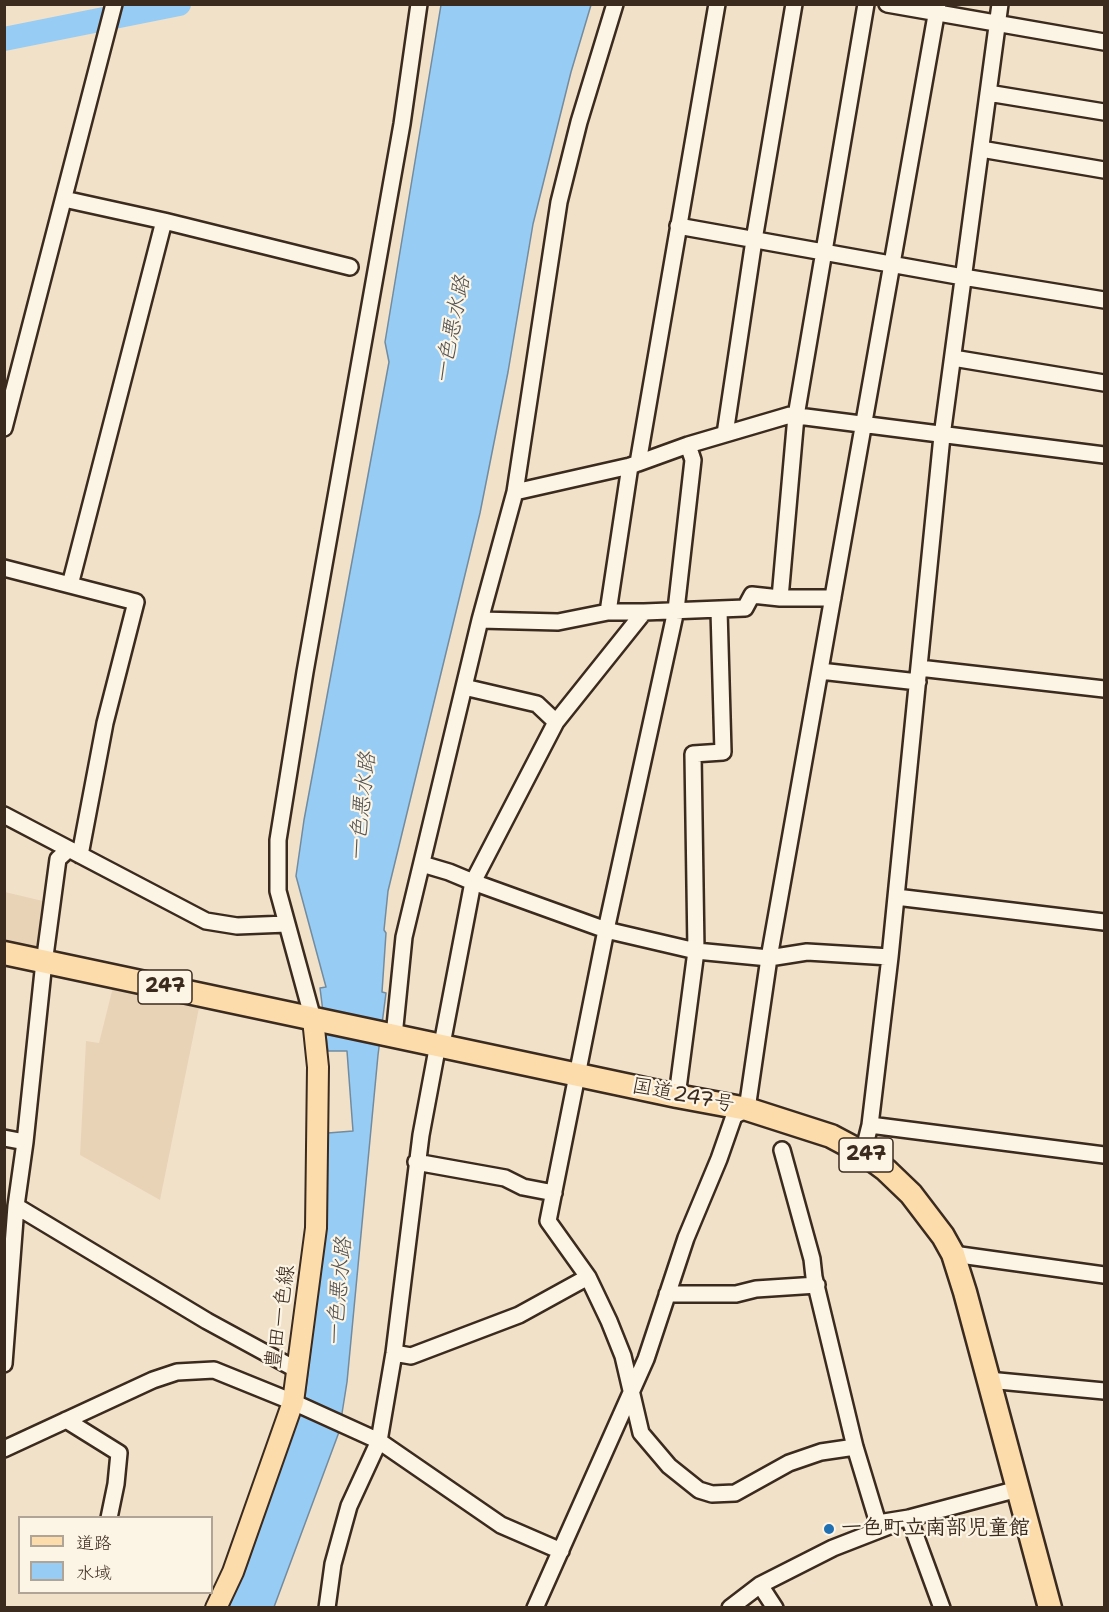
<!DOCTYPE html>
<html>
<head>
<meta charset="utf-8">
<style>
  body { margin:0 }
  #map { position:relative; width:1109px; height:1612px; overflow:hidden; background:#f1e1c9; font-family:"Shantell Sans","Klee One",sans-serif }
  canvas { display:block }
  .frame { position:absolute; inset:0; border:6px solid #3b2a1e; pointer-events:none }
  .legend { position:absolute; left:18px; top:1516px; width:195px; height:78px; box-sizing:border-box; background:#fcf5e5; border:2px solid #afa495; margin:0; padding:8px 10px; list-style:none; font-size:18px; color:#3b2a1e }
  .legend li { display:flex; align-items:center; gap:12px; height:30px }
  .legend b { width:30px; border:2px solid #afa495 }
</style>
</head>
<body>
<div id="map">
<canvas width="1109" height="1612"></canvas>
<div class="frame"></div>
<ul class="legend">
<li><b style="height:8px;background:#fddcac"></b>道路</li>
<li><b style="height:16px;background:#97ccf5"></b>水域</li>
</ul>
</div>
<script>
const g = document.querySelector('canvas').getContext('2d');
g.lineJoin = 'round';
function fillPath(path, color) {
  g.fillStyle = color;
  g.fill(path, 'evenodd');
}
function toPath(rows) {
  const path = new Path2D();
  for (const r of rows) {
    path.moveTo(r[0], r[1]);
    for (let i = 2; i < r.length; i += 2) path.lineTo(r[i], r[i + 1]);
  }
  return path;
}
function stroke(path, color, width, dash) {
  g.strokeStyle = color;
  g.lineWidth = width;
  g.lineCap = dash ? 'butt' : 'round';
  g.setLineDash(dash || []);
  g.stroke(path);
}
function label(font, color, halo, rows, align = 'center') {
  g.font = font + ' "Shantell Sans","Klee One",sans-serif';
  g.lineWidth = 4.5;
  g.setLineDash([]);
  g.textBaseline = 'middle';
  g.strokeStyle = halo;
  g.fillStyle = color;
  for (const [text, x, y, turn = 0] of rows) {
    g.save();
    g.translate(x, y);
    g.rotate((+turn || 0) * Math.PI / 180);
    g.textAlign = isNaN(turn) ? turn : align;
    if (halo) g.strokeText(text, 0, 0);
    g.fillText(text, 0, 0);
    g.restore();
  }
}
fillPath(toPath([
  [5,892,47,902,43,948,5,941],
  [113,987,199,1008,160,1200,80,1155,86,1041,99,1043]
]), '#e9d3b6');
const water = toPath([
  [441,5,591,5,571,72,533,224,508,372,480,513,388,891,384,930,386,933,382,992,386,993,378,1055,347,1382,339,1432,274,1607,228,1608,245,1571,305,1397,317,1297,328,1133,353,1131,347,1051,328,1051,320,988,326,987,296,876,304,820,389,362,385,342,441,5]
]);
fillPath(water, '#97ccf5');
stroke(water, '#728b9f', 1.5);
stroke(toPath([
  [4,39,179,4]
]), '#97ccf5', 24);
const minor = toPath([
  [887,4,1104,42],
  [988,93,1104,112],
  [981,149,1104,170],
  [64,199,164,221,350,267],
  [678,226,963,277,1104,300],
  [953,358,1104,383],
  [4,428,114,4],
  [725,434,754,240,794,4],
  [688,445,693,460,676,610,606,930,548,1221,588,1277,609,1321,623,1356,641,1433,669,1466,699,1490,712,1494,735,1493,789,1463,821,1452,855,1447],
  [638,463,717,4],
  [515,492,630,466,688,445,790,415,1104,455],
  [4,568,136,602,105,723,80,855],
  [70,585,164,221],
  [780,598,796,416,866,4],
  [608,612,630,466],
  [480,620,558,622,608,612,644,612],
  [919,668,1104,689],
  [820,671,918,682],
  [464,687,537,704,556,722],
  [4,815,206,921,237,926,287,924],
  [422,864,449,872,473,882,606,930,696,951,769,958,807,952,890,957],
  [896,897,1104,922],
  [313,1019,278,891,278,840,305,672,402,124,419,4],
  [394,1036,404,937,480,620,515,492,559,202,579,122,615,4],
  [677,1096,696,951,693,754,723,752,719,610],
  [870,1125,1104,1155],
  [4,1138,25,1142],
  [782,1150,812,1259,814,1277,855,1447,878,1523,909,1518,1018,1489],
  [863,1153,870,1125,890,957,942,436,1000,4],
  [416,1162,505,1178,523,1187,554,1193],
  [16,1206,207,1321,297,1370],
  [953,1254,1104,1275],
  [667,1294,736,1294,756,1289,817,1285],
  [394,1353,411,1356,519,1315,588,1277],
  [4,1364,16,1206,25,1142,43,971,58,859,69,849],
  [988,1380,1104,1391],
  [66,1420,119,1453,116,1484,109,1518],
  [4,1449,153,1380,177,1372,214,1370,293,1402,379,1441,501,1525,561,1551],
  [909,1518,942,1608],
  [760,1585,775,1608],
  [327,1608,333,1564,349,1506,379,1441,394,1353,421,1135,438,1044,443,1039,473,882,556,722,644,612,745,608,752,595,780,598,833,598],
  [535,1608,646,1359,686,1238,719,1159,734,1116,747,1109,769,958,938,4],
  [730,1608,760,1585,833,1548,892,1525]
]);
const major = toPath([
  [216,1608,233,1572,293,1402,316,1228,318,1067,313,1019]
]);
const highway = toPath([
  [4,953,677,1096,747,1109,831,1136,863,1153,886,1170,911,1194,943,1236,953,1254,965,1292,1050,1608]
]);
stroke(minor, '#3b2a1e', 20);
stroke(major, '#3b2a1e', 24);
stroke(highway, '#3b2a1e', 27);
stroke(minor, '#fcf5e5', 15);
stroke(major, '#fddcac', 20);
stroke(highway, '#fddcac', 22);
for (const [x, y, r, color] of [
  [829,1529,6,"#1f6fb2"]
]) {
  const dot = new Path2D();
  dot.arc(x, y, r, 0, 2 * Math.PI);
  g.fillStyle = color;
  g.fill(dot);
  stroke(dot, '#fcf5e5', 2);
}
for (const [x, y, w] of [
  [165,987,54],
  [866,1155,54]
]) {
  const box = new Path2D();
  box.roundRect(x - w / 2, y - 17, w, 34, 4.5);
  g.fillStyle = '#fcf5e5';
  g.fill(box);
  stroke(box, '#3b2a1e', 1.5);
}
label('bold 20px', '#3b2a1e', null, [
  ["247",165,987],
  ["247",866,1155]
]);
label('21px', '#3b2a1e', '#fcf5e5', [
  ["国道247号",683,1096,11],
  ["豊田一色線",281,1317,-82]
]);
label('bold 21px', '#3b2a1e', '#fcf5e5', [
  ["一色町立南部児童館",841,1529]
], 'left');
label('italic 22px', '#525254', '#fcf5e5', [
  ["一色悪水路",453,330,-79],
  ["一色悪水路",363,807,-84],
  ["一色悪水路",340,1292,-85]
]);
</script>
</body>
</html>
